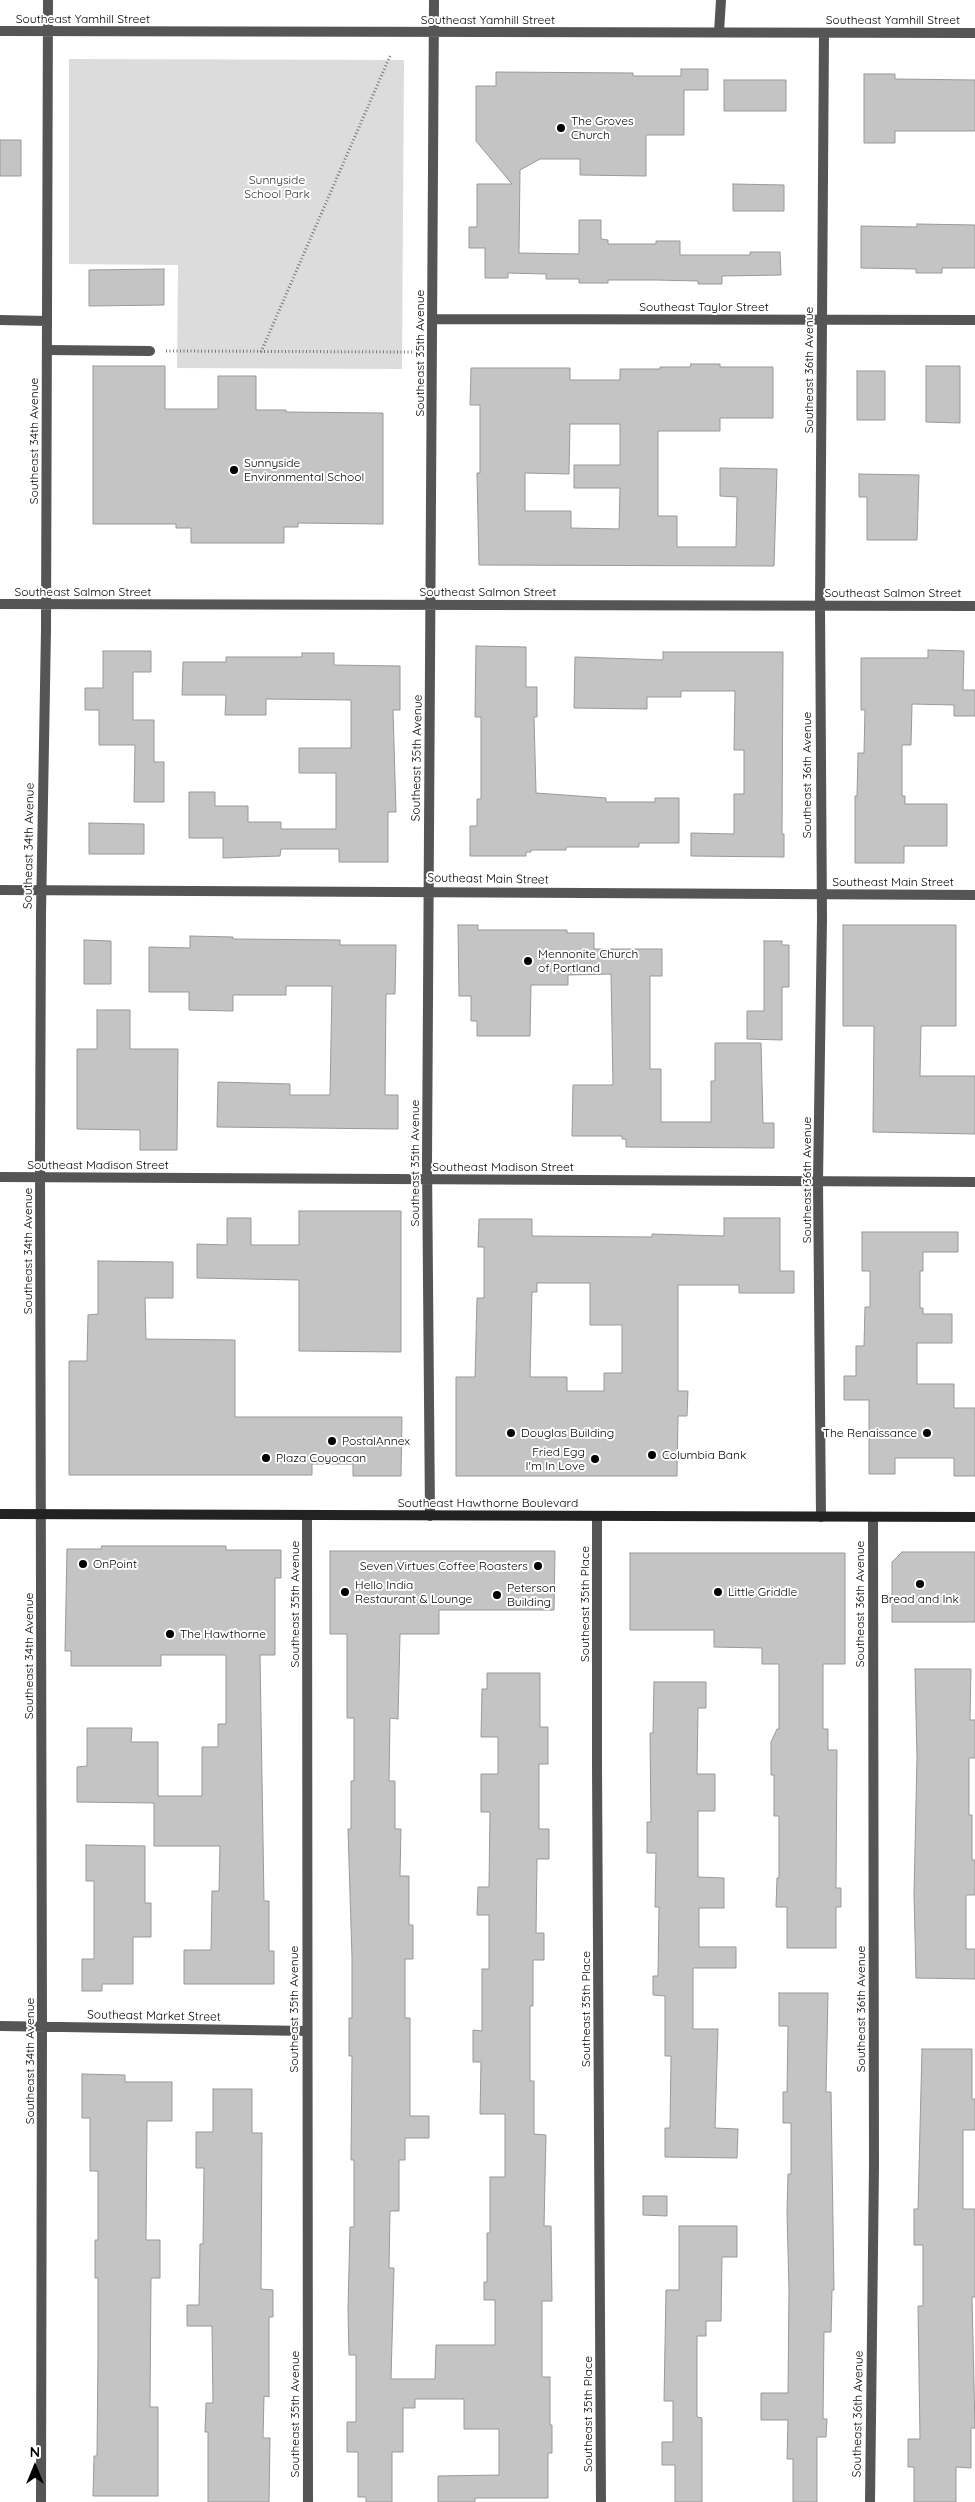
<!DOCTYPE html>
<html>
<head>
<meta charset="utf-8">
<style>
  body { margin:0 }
  #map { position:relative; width:975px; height:2502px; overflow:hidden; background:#fff; font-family:Quicksand,sans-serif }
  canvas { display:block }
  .north { position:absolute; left:10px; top:2442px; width:50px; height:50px; -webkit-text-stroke:4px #fff; paint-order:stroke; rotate:0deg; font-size:14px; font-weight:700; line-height:20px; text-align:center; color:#000 }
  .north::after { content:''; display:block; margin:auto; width:18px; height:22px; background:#000; clip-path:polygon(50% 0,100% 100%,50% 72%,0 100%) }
</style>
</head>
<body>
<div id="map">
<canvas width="975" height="2502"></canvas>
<div class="north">N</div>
</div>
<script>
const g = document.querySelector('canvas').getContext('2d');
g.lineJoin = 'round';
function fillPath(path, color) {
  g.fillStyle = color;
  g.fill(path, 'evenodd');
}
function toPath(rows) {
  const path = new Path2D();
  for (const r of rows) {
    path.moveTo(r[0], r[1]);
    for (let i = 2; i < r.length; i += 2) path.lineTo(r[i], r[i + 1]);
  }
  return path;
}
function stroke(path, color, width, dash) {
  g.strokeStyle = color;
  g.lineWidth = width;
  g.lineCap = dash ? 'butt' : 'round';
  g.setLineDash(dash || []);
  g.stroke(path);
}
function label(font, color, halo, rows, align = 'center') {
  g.font = font + ' Quicksand,sans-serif';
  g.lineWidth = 4;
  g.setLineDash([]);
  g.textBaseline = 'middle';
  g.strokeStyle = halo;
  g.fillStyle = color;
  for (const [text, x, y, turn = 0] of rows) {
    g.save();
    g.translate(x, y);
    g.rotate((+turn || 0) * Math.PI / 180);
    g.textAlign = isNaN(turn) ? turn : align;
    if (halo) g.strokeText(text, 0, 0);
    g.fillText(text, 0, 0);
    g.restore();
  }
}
fillPath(toPath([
  [69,59,404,60,402,369,177,368,178,265,69,264]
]), '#dcdcdc');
const building = toPath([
  [681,69,708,69,708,90,684,90,684,135,646,135,646,176,580,175,580,159,540,159,520,170,519,253,579,254,579,220,601,220,601,239,608,240,608,244,656,244,656,241,680,241,680,255,750,255,750,252,780,252,781,275,722,276,722,284,698,284,698,281,656,280,608,280,608,283,579,283,579,279,546,279,546,274,508,273,508,278,485,278,485,248,469,248,469,227,477,227,477,184,512,184,476,141,476,86,496,86,496,72,633,73,633,76,681,76,681,69],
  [864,74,895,74,895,79,975,80,975,131,895,131,895,143,864,143,864,74],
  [724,80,786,80,786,111,724,111,724,80],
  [0,140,21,140,21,176,0,176,0,140],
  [733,184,784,185,784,211,733,211,733,184],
  [917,224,975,225,975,268,942,268,942,273,916,273,916,269,861,268,861,226,917,227,917,224],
  [164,269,164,305,89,306,89,270,164,269],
  [691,364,720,364,720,367,773,367,773,418,720,418,720,431,658,431,658,516,677,516,677,547,736,547,737,497,720,496,720,468,777,469,774,566,479,565,477,473,480,473,480,405,470,405,471,368,570,368,570,380,620,380,620,369,660,369,660,367,690,367,691,364],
  [570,424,620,424,620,465,574,465,574,488,620,488,619,529,571,528,571,511,525,511,525,473,569,474,570,424],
  [93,366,165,366,165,409,218,409,218,376,256,376,256,410,286,410,286,412,383,413,383,524,298,523,298,527,284,527,284,543,191,543,191,528,176,528,176,524,93,524,93,366],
  [926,366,960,366,960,423,926,422,926,366],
  [857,371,885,371,885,420,857,420,857,371],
  [859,474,919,475,917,540,867,540,867,497,859,497,859,474],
  [476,646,526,647,526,687,537,687,537,717,534,717,536,793,606,798,606,802,655,802,655,798,679,798,679,843,639,843,639,847,566,847,566,850,531,850,531,852,526,852,526,856,470,856,470,826,477,826,477,799,481,799,481,717,475,717,476,646],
  [928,650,964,651,963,690,975,690,975,716,954,716,954,705,912,704,911,745,902,745,902,796,905,796,905,804,947,804,947,846,904,846,904,863,855,863,855,796,857,796,858,753,864,753,865,710,861,710,861,658,928,658,928,650],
  [103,651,151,651,151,672,133,672,133,720,154,720,154,762,164,762,164,802,134,802,135,745,99,745,99,710,85,710,85,688,103,688,103,651],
  [663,652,783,652,782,834,784,834,784,857,691,856,691,833,734,834,734,794,744,794,744,750,734,750,735,691,681,691,681,697,647,697,647,709,574,708,575,657,663,660,663,652],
  [302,653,334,653,334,665,400,666,400,710,393,710,396,812,388,812,388,862,339,862,339,849,281,849,280,856,223,858,223,838,189,838,189,792,215,792,215,806,248,806,248,822,281,822,281,829,336,829,336,773,299,773,299,748,351,748,351,700,266,699,266,715,225,715,226,695,182,695,183,662,226,662,226,657,302,657,302,653],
  [89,823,144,824,144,854,89,854,89,823],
  [458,925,478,925,478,930,567,930,567,933,594,933,594,949,662,949,662,976,650,976,650,1069,661,1069,661,1122,711,1122,711,1081,715,1081,715,1043,761,1043,763,1123,774,1123,774,1148,626,1147,626,1139,622,1139,622,1136,572,1136,573,1085,613,1085,611,974,568,975,568,985,531,985,530,1036,477,1036,477,1021,471,1021,471,996,459,996,458,925],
  [843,925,956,925,956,1026,921,1026,920,1076,975,1076,975,1134,873,1132,874,1026,843,1026,843,925],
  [190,936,233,937,233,939,340,940,340,945,396,945,395,994,386,994,385,1095,398,1095,398,1129,217,1127,218,1082,290,1084,290,1095,330,1095,332,986,286,986,286,995,233,995,233,1011,189,1010,189,992,149,992,149,947,190,948,190,936],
  [84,940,111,941,111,984,84,984,84,940],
  [764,941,782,941,782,945,789,945,789,987,782,987,782,1040,747,1039,747,1011,764,1011,764,941],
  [97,1010,130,1010,130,1049,178,1049,177,1150,140,1150,140,1130,77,1129,77,1049,97,1049,97,1010],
  [299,1211,401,1211,401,1352,299,1351,299,1280,197,1278,197,1244,227,1245,227,1218,251,1218,251,1245,299,1245,299,1211],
  [724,1218,780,1218,780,1271,794,1271,794,1293,739,1293,739,1285,678,1285,678,1391,688,1391,687,1416,678,1416,677,1476,456,1476,456,1377,475,1377,477,1298,484,1298,484,1247,478,1247,479,1219,532,1219,532,1236,652,1237,652,1234,724,1236,724,1218],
  [537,1283,590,1283,590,1325,622,1325,622,1373,604,1373,604,1391,567,1391,567,1377,530,1377,532,1292,537,1292,537,1283],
  [862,1232,958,1232,958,1252,923,1252,923,1271,920,1271,920,1308,923,1308,923,1314,952,1314,952,1343,917,1343,917,1384,954,1384,954,1408,975,1408,975,1476,954,1476,954,1458,895,1458,895,1474,869,1474,869,1400,844,1400,844,1376,856,1376,856,1346,864,1346,865,1307,870,1307,870,1271,862,1271,862,1232],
  [98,1261,173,1262,173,1298,145,1298,146,1339,235,1340,235,1417,402,1417,401,1476,353,1476,353,1464,312,1464,312,1475,69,1475,69,1361,87,1361,88,1315,98,1314,98,1261],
  [102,1546,226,1546,226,1550,281,1550,281,1578,275,1578,275,1655,260,1655,264,1901,269,1901,269,1951,274,1951,274,1984,184,1984,184,1950,211,1950,212,1891,219,1891,220,1846,154,1846,154,1803,77,1802,77,1767,87,1766,87,1728,132,1728,131,1742,158,1742,158,1796,202,1796,202,1747,218,1747,218,1724,226,1724,226,1655,161,1655,161,1666,71,1666,71,1651,65,1651,67,1549,101,1549,102,1546],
  [330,1551,555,1551,554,1610,439,1610,439,1634,400,1634,398,1719,390,1718,389,1781,395,1781,395,1829,401,1829,400,1876,409,1876,409,1925,413,1925,413,1959,405,1959,405,2018,410,2018,410,2116,429,2116,429,2138,405,2138,405,2160,399,2160,399,2211,390,2211,389,2268,394,2268,391,2379,435,2379,436,2345,495,2345,495,2300,484,2300,484,2282,487,2282,487,2233,490,2233,490,2177,505,2177,505,2114,480,2114,481,2062,473,2062,473,2030,482,2031,482,1969,489,1969,489,1915,477,1915,478,1887,489,1887,490,1812,481,1812,481,1774,498,1774,498,1737,481,1737,482,1689,487,1689,487,1673,540,1673,540,1727,548,1727,548,1764,539,1764,539,1829,549,1829,549,1859,537,1859,536,1933,544,1933,544,1960,533,1960,533,2006,530,2006,530,2081,534,2081,534,2134,546,2135,544,2226,551,2226,552,2301,542,2301,542,2377,550,2377,550,2425,552,2425,552,2453,548,2453,548,2498,475,2498,475,2502,438,2502,438,2476,499,2475,499,2429,464,2429,464,2399,415,2399,415,2408,403,2408,403,2452,392,2452,392,2502,366,2502,366,2497,358,2497,358,2452,347,2452,347,2422,356,2422,356,2355,349,2355,348,2309,350,2227,354,2227,354,2160,351,2160,352,2056,349,2056,349,2018,352,2018,352,1958,348,1829,351,1829,351,1781,354,1781,354,1718,347,1718,347,1634,330,1634,330,1551],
  [902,1552,975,1552,975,1622,892,1622,892,1562,902,1552],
  [630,1553,845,1553,845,1664,823,1664,823,1729,828,1729,828,1750,837,1750,836,1888,841,1888,841,1907,836,1907,836,1948,787,1948,787,1907,776,1907,777,1878,779,1878,779,1816,774,1816,774,1775,771,1775,771,1742,777,1729,779,1729,779,1664,762,1664,762,1648,714,1647,714,1630,630,1630,630,1553],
  [915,1669,971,1669,970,1720,975,1720,975,1758,969,1758,969,1815,972,1815,972,1860,975,1860,975,1895,966,1895,966,1949,975,1949,975,1979,916,1978,914,1895,917,1758,915,1669],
  [654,1682,706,1682,706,1708,698,1708,697,1774,715,1774,715,1811,698,1811,698,1877,724,1878,724,1908,699,1908,699,1947,736,1947,736,1968,693,1968,693,2029,718,2029,715,2128,738,2129,737,2158,665,2157,665,2128,670,2128,671,2056,665,2056,665,1996,653,1995,653,1976,658,1976,659,1907,655,1907,656,1853,647,1853,647,1822,651,1822,650,1733,653,1733,654,1682],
  [86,1845,145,1846,145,1903,151,1903,151,1937,133,1937,133,1984,102,1984,102,1991,82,1991,82,1959,94,1959,94,1881,86,1881,86,1845],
  [779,1993,828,1993,826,2092,831,2092,834,2290,832,2290,831,2332,824,2332,823,2419,827,2419,826,2437,817,2437,817,2502,793,2502,793,2459,787,2459,788,2420,761,2420,761,2393,788,2393,789,2290,787,2213,788,2174,791,2174,791,2123,783,2123,783,2092,787,2092,788,2026,779,2026,779,1993],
  [922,2049,972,2049,972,2099,975,2099,975,2130,963,2130,963,2209,975,2209,975,2297,972,2297,975,2428,971,2428,971,2468,956,2467,956,2502,914,2502,914,2467,908,2467,908,2439,920,2439,918,2306,923,2306,923,2245,914,2245,914,2209,918,2209,922,2049],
  [82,2074,125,2075,125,2082,172,2082,172,2121,147,2121,146,2240,160,2240,160,2278,151,2278,150,2407,158,2407,158,2496,93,2496,94,2456,97,2456,98,2352,98,2278,95,2278,95,2240,98,2240,98,2171,90,2171,90,2118,82,2118,82,2074],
  [213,2089,252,2089,252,2133,262,2133,261,2289,273,2290,273,2317,269,2317,269,2397,264,2396,263,2438,270,2438,269,2502,208,2502,208,2432,205,2432,206,2403,213,2403,212,2326,187,2326,187,2305,199,2305,200,2244,203,2244,204,2168,196,2168,196,2132,213,2132,213,2089],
  [643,2196,667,2196,667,2216,643,2215,643,2196],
  [679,2226,737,2226,737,2257,722,2257,721,2321,706,2321,706,2336,697,2336,697,2417,702,2418,702,2502,675,2502,675,2465,662,2465,662,2442,673,2442,673,2401,664,2401,666,2290,679,2290,679,2226]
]);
fillPath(building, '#c4c4c4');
stroke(building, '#999', 1);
stroke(toPath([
  [166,351,415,352],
  [261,352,390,56]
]), '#777', 3, [1, 2.5]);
stroke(toPath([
  [719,32,721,0],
  [47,350,150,351]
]), '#555', 10);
stroke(toPath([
  [0,31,975,33],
  [433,319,975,320],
  [0,320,47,321],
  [0,604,975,606],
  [0,890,975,895],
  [0,1177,975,1182],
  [307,1515,308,2502],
  [430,1516,427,1162,434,0],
  [597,1516,597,1765,601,2502],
  [821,1517,818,1181,822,919,820,605,824,33],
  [0,2026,307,2031],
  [41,2502,42,2026,40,1161,41,913,46,630,48,0],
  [870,2502,874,2165,873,1517]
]), '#555', 10);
stroke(toPath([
  [0,1514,975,1517]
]), '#222', 10);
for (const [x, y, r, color] of [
  [561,128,5,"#000"],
  [234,470,5,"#000"],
  [528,961,5,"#000"],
  [511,1433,5,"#000"],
  [927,1433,5,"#000"],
  [332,1441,5,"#000"],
  [652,1455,5,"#000"],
  [266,1458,5,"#000"],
  [595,1459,5,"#000"],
  [83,1564,5,"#000"],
  [538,1566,5,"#000"],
  [920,1584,5,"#000"],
  [345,1592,5,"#000"],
  [718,1592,5,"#000"],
  [497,1595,5,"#000"],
  [170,1634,5,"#000"]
]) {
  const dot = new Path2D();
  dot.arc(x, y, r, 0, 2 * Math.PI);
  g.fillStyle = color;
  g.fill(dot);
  stroke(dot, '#fff', 2);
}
label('12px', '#000', '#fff', [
  ["Southeast Yamhill Street",83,19],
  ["Southeast Yamhill Street",488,20],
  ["Southeast Yamhill Street",893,20],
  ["Southeast Taylor Street",704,307],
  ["Southeast 35th Avenue",420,353,-90],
  ["Southeast 36th Avenue",809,370,-90],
  ["Southeast 34th Avenue",34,441,-90],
  ["Southeast Salmon Street",83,592],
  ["Southeast Salmon Street",488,592],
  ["Southeast Salmon Street",893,593],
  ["Southeast 35th Avenue",417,758,-89],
  ["Southeast 36th Avenue",807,775,-90],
  ["Southeast 34th Avenue",29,846,-89],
  ["Southeast Main Street",488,879,1],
  ["Southeast Main Street",893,882],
  ["Southeast 35th Avenue",415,1163,-90],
  ["Southeast Madison Street",98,1165],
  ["Southeast Madison Street",503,1167],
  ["Southeast 36th Avenue",807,1180,-90],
  ["Southeast 34th Avenue",28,1251,-90],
  ["Southeast Hawthorne Boulevard",488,1503],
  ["Southeast 35th Avenue",295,1604,-90],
  ["Southeast 35th Place",585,1604,-90],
  ["Southeast 36th Avenue",860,1604,-90],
  ["Southeast 34th Avenue",29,1656,-90],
  ["Southeast 35th Avenue",294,2009,-90],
  ["Southeast 35th Place",586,2009,-90],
  ["Southeast 36th Avenue",861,2009,-90],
  ["Southeast Market Street",154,2016,1],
  ["Southeast 34th Avenue",30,2061,-90],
  ["Southeast 35th Avenue",295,2414,-90],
  ["Southeast 35th Place",588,2414,-90],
  ["Southeast 36th Avenue",858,2414,-89]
]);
label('12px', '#000', '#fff', [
  ["The Groves",571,121],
  ["Church",571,135],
  ["Sunnyside",244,463],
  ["Environmental School",244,477],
  ["Mennonite Church",538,954],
  ["of Portland",538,968],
  ["Douglas Building",521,1433],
  ["The Renaissance",917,1433,"right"],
  ["PostalAnnex",342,1441],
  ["Fried Egg",585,1452,"right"],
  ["I'm In Love",585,1466,"right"],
  ["Columbia Bank",662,1455],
  ["Plaza Coyoacan",276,1458],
  ["OnPoint",93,1564],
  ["Seven Virtues Coffee Roasters",528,1566,"right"],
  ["Hello India",355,1585],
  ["Restaurant & Lounge",355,1599],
  ["Peterson",507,1588],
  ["Building",507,1602],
  ["Little Griddle",728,1592],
  ["Bread and Ink",920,1599,"center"],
  ["The Hawthorne",180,1634]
], 'left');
label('12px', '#333', '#fff', [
  ["Sunnyside",277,180],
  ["School Park",277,194]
]);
</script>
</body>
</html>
